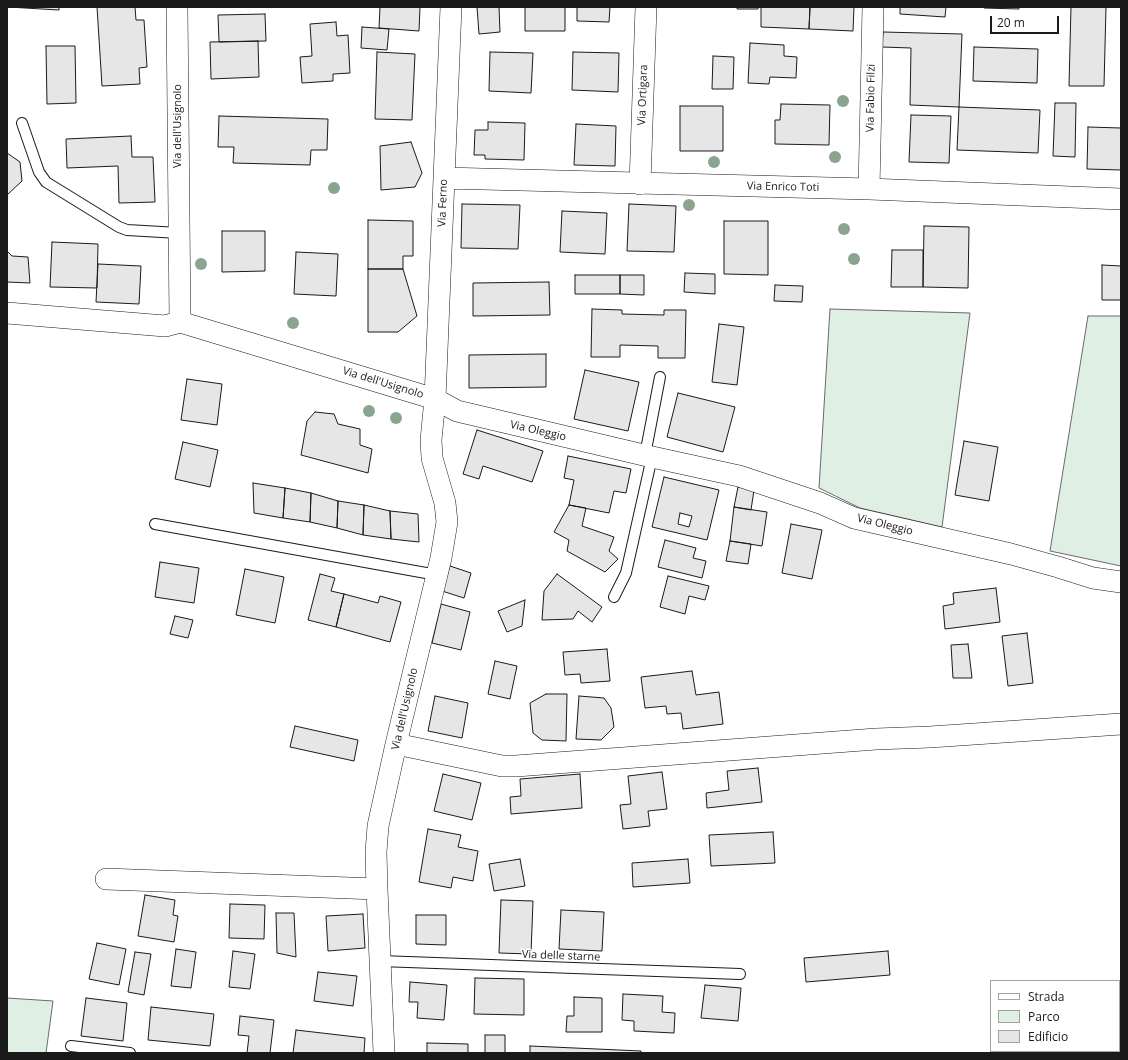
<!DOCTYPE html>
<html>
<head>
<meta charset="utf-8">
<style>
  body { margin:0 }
  #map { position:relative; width:1128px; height:1060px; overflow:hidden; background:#fff; font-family:"Open Sans",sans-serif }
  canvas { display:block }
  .frame { position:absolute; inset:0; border:8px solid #1a1a1a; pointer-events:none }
  .legend { position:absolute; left:990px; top:980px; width:130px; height:72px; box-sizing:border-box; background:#fff; border:1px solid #a3a3a3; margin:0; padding:5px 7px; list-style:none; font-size:12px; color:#1a1a1a }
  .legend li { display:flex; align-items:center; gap:8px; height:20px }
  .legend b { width:20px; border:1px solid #a3a3a3 }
  .scale { position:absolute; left:990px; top:16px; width:69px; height:18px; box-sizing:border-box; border:2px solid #1a1a1a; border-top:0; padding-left:5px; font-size:12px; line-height:14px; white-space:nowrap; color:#1a1a1a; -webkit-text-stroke:3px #fff; paint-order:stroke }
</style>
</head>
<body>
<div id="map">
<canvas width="1128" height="1060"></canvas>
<div class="frame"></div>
<ul class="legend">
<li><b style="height:5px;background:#fff"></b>Strada</li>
<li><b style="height:11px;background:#e0efe3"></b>Parco</li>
<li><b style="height:11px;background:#e6e6e6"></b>Edificio</li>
</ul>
<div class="scale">20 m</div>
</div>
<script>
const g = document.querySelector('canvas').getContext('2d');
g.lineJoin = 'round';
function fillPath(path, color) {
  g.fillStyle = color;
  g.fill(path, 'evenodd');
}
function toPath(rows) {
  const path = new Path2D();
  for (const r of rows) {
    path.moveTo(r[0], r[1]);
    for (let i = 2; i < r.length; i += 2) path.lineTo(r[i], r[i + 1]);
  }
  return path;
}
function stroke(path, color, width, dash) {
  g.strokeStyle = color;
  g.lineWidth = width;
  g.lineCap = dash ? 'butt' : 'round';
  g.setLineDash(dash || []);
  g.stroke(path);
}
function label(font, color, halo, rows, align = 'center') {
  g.font = font + ' "Open Sans",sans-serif';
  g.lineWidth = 3;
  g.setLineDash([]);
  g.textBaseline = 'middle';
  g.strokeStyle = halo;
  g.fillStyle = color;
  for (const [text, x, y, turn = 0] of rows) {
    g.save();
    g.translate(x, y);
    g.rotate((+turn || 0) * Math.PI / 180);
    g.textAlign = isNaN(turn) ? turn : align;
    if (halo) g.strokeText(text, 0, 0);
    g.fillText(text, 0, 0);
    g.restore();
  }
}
const green = toPath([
  [830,309,970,313,942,527,860,508,819,488,830,309],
  [1088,316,1121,316,1121,566,1050,551,1088,316],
  [7,998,53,1001,46,1053,7,1053,7,998]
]);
fillPath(green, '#e0efe3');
stroke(green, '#6a6a6a', 1);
const building = toPath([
  [8,7,59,7,59,10,8,7],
  [97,7,135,7,136,20,144,20,147,67,139,68,140,84,102,86,97,7],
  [380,7,420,7,419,31,379,28,380,7],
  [477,7,499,7,500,32,479,34,477,7],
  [525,7,565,7,565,31,525,31,525,7],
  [577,7,610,7,609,22,577,21,577,7],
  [737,7,758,7,758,9,737,9,737,7],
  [761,7,810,7,809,29,761,27,761,7],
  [810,7,854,7,853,31,809,29,810,7],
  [900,7,946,7,945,17,900,14,900,7],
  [984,7,1019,7,1019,9,984,8,984,7],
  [1071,7,1106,7,1104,86,1069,86,1071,7],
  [265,14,266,41,219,42,218,15,265,14],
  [336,22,337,36,348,35,350,73,333,74,333,81,302,83,300,57,312,56,310,24,336,22],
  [362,27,389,29,387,50,361,48,362,27],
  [883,32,962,34,959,107,910,105,911,48,882,47,883,32],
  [258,41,259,77,211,79,210,42,258,41],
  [750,43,784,45,784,56,797,57,796,78,770,77,769,84,748,83,750,43],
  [46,46,75,46,76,103,47,104,46,46],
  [974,47,1038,49,1037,83,973,81,974,47],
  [377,52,415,54,412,120,375,119,377,52],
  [490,52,533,53,531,93,489,91,490,52],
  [573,52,619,53,618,92,572,90,573,52],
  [713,56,734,57,733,89,712,89,713,56],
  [1055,103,1076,103,1075,157,1053,156,1055,103],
  [781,104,830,105,829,145,775,144,775,120,780,120,781,104],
  [680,106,723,106,723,151,680,151,680,106],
  [959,107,1040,110,1038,153,957,150,959,107],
  [911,115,951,116,949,163,909,162,911,115],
  [219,116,328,119,327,150,311,150,310,165,233,163,234,147,218,147,219,116],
  [488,122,525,123,524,160,485,159,485,155,474,155,475,130,488,130,488,122],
  [576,124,616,126,615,166,574,165,576,124],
  [1088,127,1121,128,1121,170,1087,169,1088,127],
  [131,136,132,157,153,157,155,202,119,203,118,166,67,168,66,139,131,136],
  [411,142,422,173,415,187,381,190,380,146,411,142],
  [7,153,20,162,22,181,7,195,7,153],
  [462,204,520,205,518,249,461,248,462,204],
  [629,204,676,206,674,252,627,251,629,204],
  [562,211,607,213,605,254,560,252,562,211],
  [368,220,413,221,413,256,403,256,403,269,368,269,368,220],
  [724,221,768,221,768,275,724,274,724,221],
  [924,226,969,227,968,288,923,287,924,226],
  [222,231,265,231,265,271,222,272,222,231],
  [52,242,98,244,97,288,50,287,52,242],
  [892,250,923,250,923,287,891,287,892,250],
  [7,251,12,256,28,257,30,283,7,282,7,251],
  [296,252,338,254,336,296,294,294,296,252],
  [98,264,141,266,139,304,96,302,98,264],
  [1102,265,1121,266,1121,300,1102,300,1102,265],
  [368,269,403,269,417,316,398,332,368,332,368,269],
  [685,273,715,274,715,294,684,292,685,273],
  [575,275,620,275,620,294,575,294,575,275],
  [620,275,644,275,644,295,620,294,620,275],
  [549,282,550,315,473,316,473,283,549,282],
  [775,285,803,286,802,302,774,301,775,285],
  [592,309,622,310,622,314,664,315,664,310,686,310,685,358,658,358,658,346,620,345,620,357,591,357,592,309],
  [719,324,744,327,737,385,712,382,719,324],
  [546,354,546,387,469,388,469,355,546,354],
  [585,370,639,382,628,431,574,419,585,370],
  [187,379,222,384,217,425,181,420,187,379],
  [678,393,735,407,723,452,667,437,678,393],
  [315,412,334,414,338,424,360,429,360,445,372,449,368,473,301,455,307,421,315,412],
  [477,430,543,451,532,482,483,466,479,479,463,474,477,430],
  [964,441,998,447,989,501,955,495,964,441],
  [183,442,218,450,210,487,175,479,183,442],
  [568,456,631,469,626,493,614,491,609,513,569,505,574,480,564,478,568,456],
  [664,477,719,490,707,540,652,527,664,477],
  [680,513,692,516,689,527,678,524,680,513],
  [253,483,285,488,283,518,254,513,253,483],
  [738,487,754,490,751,510,734,507,738,487],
  [285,488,311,493,310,522,283,518,285,488],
  [311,493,338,501,337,528,310,522,311,493],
  [338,501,364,505,363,535,337,528,338,501],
  [364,505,390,511,391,539,363,535,364,505],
  [569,505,586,508,582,526,614,537,609,551,618,559,605,572,567,551,569,540,554,532,569,505],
  [734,507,767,512,762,546,730,541,734,507],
  [390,511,418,514,419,542,391,539,390,511],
  [791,524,822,530,812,579,782,573,791,524],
  [665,540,696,548,693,558,706,561,702,578,658,567,665,540],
  [730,541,751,544,748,564,726,561,730,541],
  [160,562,199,568,194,603,155,597,160,562],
  [450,566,471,573,464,598,442,591,450,566],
  [245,569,284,577,275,623,236,615,245,569],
  [320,574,335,578,331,591,344,594,336,627,308,620,320,574],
  [557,574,602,607,592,622,578,611,573,619,542,620,544,591,557,574],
  [668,576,709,586,705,600,689,596,685,614,660,607,668,576],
  [996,588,1000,622,945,629,943,606,954,604,953,593,996,588],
  [344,594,378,603,380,596,401,602,390,642,336,627,344,594],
  [525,600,522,626,507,632,498,611,525,600],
  [441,604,470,612,461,650,432,643,441,604],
  [175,616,193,620,188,638,170,634,175,616],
  [1027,633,1033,683,1008,686,1002,636,1027,633],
  [968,644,972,678,953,678,951,645,968,644],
  [607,649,610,681,581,683,580,674,565,675,563,652,607,649],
  [495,661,517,666,510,699,488,694,495,661],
  [692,671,696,695,719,692,723,724,683,729,681,713,667,714,666,706,645,708,641,677,692,671],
  [546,694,567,694,566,741,542,740,533,733,530,703,546,694],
  [435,696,468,703,462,738,428,731,435,696],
  [579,696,604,698,611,708,614,727,601,740,576,739,579,696],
  [295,726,358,740,354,761,290,747,295,726],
  [758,768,762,802,707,808,706,793,729,790,727,771,758,768],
  [662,772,667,809,648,811,650,826,623,829,620,805,631,804,628,776,662,772],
  [443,774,481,783,472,820,434,811,443,774],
  [580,774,582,808,511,814,510,797,521,796,520,779,580,774],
  [428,829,461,835,458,847,478,851,473,881,453,877,451,888,419,882,428,829],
  [773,832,775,863,711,866,709,835,773,832],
  [520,859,525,886,494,891,489,864,520,859],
  [688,859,690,883,633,887,632,863,688,859],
  [145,895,175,900,173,915,178,916,174,942,138,936,145,895],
  [501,900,533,901,531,954,499,953,501,900],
  [230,904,265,905,264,939,229,938,230,904],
  [561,910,604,912,602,951,559,949,561,910],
  [276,913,294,913,296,957,277,953,276,913],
  [363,914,365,948,328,951,326,916,363,914],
  [416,915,446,915,446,945,416,944,416,915],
  [97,943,126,949,119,985,89,979,97,943],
  [176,949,196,952,191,988,171,986,176,949],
  [233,951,255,954,250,989,229,987,233,951],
  [888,951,890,975,806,982,804,958,888,951],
  [135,952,151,954,144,995,128,992,135,952],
  [318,972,357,976,353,1006,314,1001,318,972],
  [475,978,524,979,524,1015,474,1014,475,978],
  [410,982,447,985,444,1020,417,1018,418,1002,409,1002,410,982],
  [705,985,741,988,738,1021,701,1018,705,985],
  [623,994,663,996,662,1012,675,1013,674,1033,634,1031,634,1021,622,1020,623,994],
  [574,997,602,998,602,1032,566,1032,567,1016,574,1016,574,997],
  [86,998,127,1003,123,1041,81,1036,86,998],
  [151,1007,214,1014,210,1046,148,1040,151,1007],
  [240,1016,274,1020,270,1053,247,1053,249,1036,238,1035,240,1016],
  [296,1030,365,1038,364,1053,293,1053,296,1030],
  [485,1035,505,1035,505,1053,485,1053,485,1035],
  [427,1043,468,1044,468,1053,427,1053,427,1043],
  [530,1046,641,1051,641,1053,530,1053,530,1046]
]);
fillPath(building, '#e6e6e6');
stroke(building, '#1a1a1a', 1);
const service = toPath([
  [22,123,39,172,46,182,119,227,127,230,179,233],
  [645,455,660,377],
  [155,524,437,575],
  [614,597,626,573,652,457],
  [380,961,740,974],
  [71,1046,130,1053]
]);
const minor = toPath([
  [177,7,180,322],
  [444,178,869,189,1121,199],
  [640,184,646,7],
  [869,189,873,7],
  [7,313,165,326,180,322],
  [180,322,435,399,457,411,652,457,739,476,820,503,854,518,1011,554,1058,567,1093,578,1121,582],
  [396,744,502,766,516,766,876,739,930,737,1121,724],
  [106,879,377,889],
  [384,1053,377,889,376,852,378,826,396,744,441,558,447,522,445,503,432,458,431,440,435,399,451,7]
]);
stroke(service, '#1a1a1a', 12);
stroke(minor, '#1a1a1a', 22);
stroke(service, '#fff', 10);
stroke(minor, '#fff', 21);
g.fillStyle = '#8aa48f';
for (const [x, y] of [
  [843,101],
  [835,157],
  [714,162],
  [334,188],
  [689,205],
  [844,229],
  [854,259],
  [201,264],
  [293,323],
  [369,411],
  [396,418]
]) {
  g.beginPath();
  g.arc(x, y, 6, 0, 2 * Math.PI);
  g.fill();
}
label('11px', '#1a1a1a', '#fff', [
  ["Via Ortigara",643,95,-88],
  ["Via Fabio Filzi",871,98,-89],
  ["Via dell'Usignolo",178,126,-90],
  ["Via Enrico Toti",783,187,1],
  ["Via Ferno",443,203,-88],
  ["Via dell'Usignolo",383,383,17],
  ["Via Oleggio",538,431,13],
  ["Via Oleggio",885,525,14],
  ["Via dell'Usignolo",405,709,-77],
  ["Via delle starne",561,956,2]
]);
</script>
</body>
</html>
